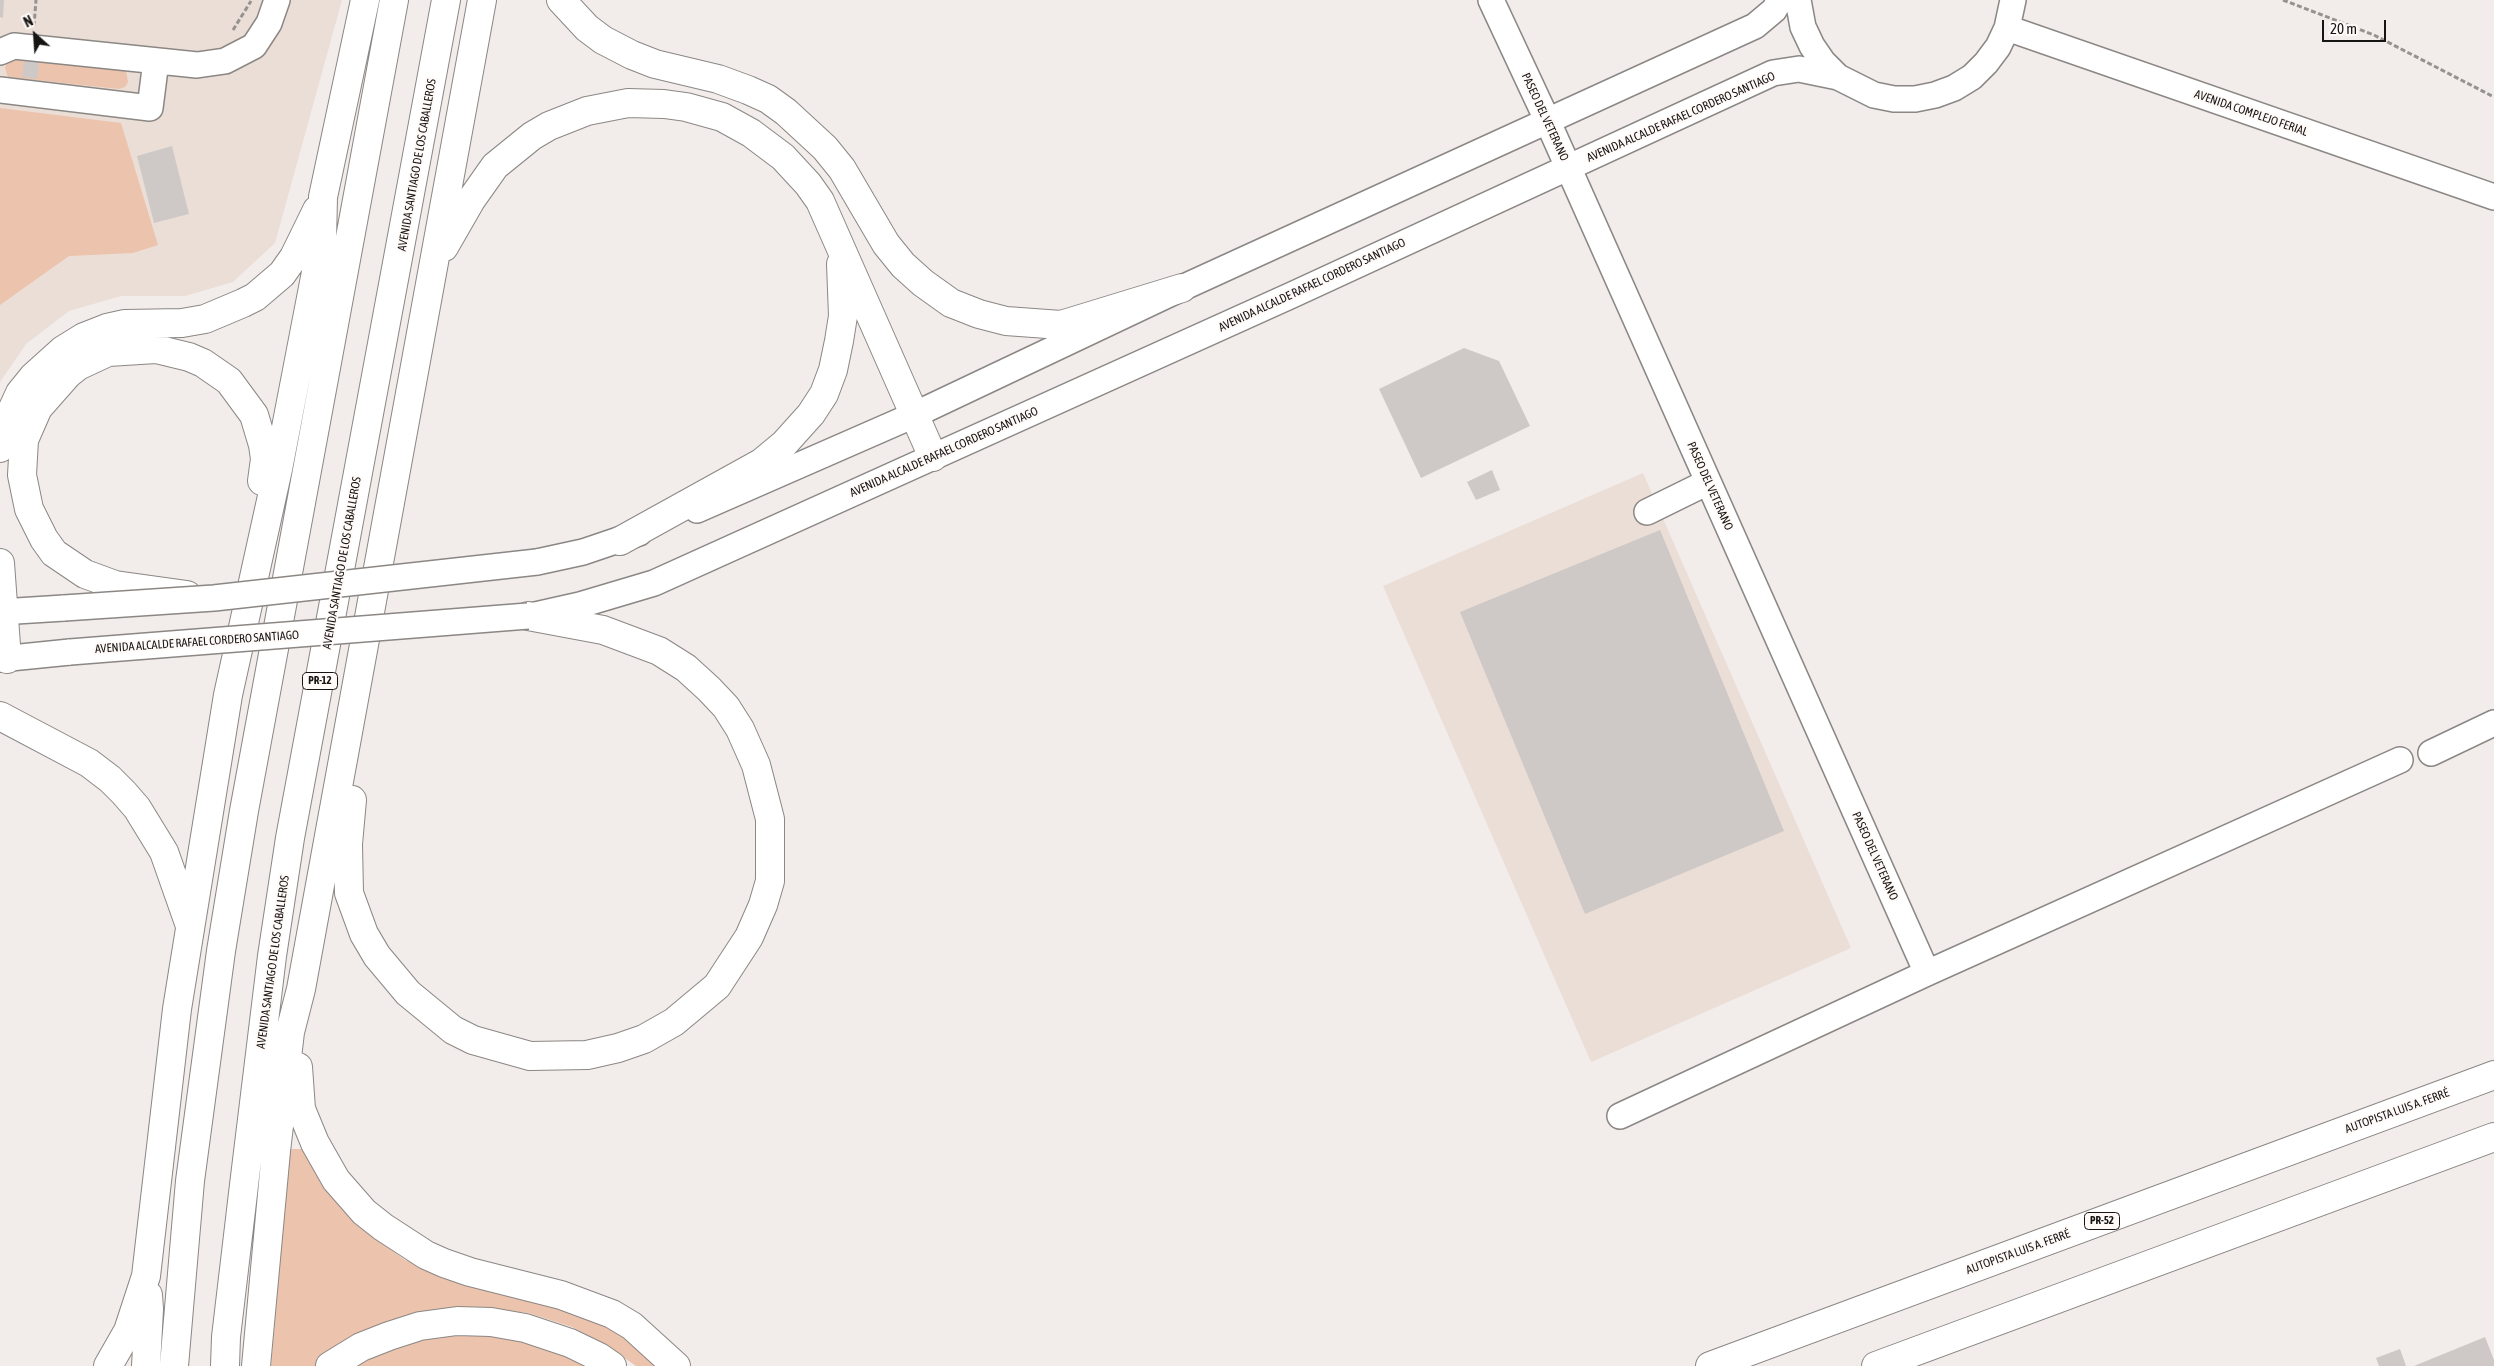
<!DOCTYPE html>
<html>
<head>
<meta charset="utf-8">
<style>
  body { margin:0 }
  #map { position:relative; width:2494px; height:1366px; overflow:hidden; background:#f2ecea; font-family:"Asap Condensed",sans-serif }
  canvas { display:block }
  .north { position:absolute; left:10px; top:10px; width:50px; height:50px; -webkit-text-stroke:4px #fffaf7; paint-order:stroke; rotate:334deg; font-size:14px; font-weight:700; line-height:20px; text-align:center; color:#171514 }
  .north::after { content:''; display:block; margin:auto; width:18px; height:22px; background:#171514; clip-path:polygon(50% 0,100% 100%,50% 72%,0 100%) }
  .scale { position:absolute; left:2322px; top:20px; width:64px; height:22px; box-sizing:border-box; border:2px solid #171514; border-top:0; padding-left:6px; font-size:15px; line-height:18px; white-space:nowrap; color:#171514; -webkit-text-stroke:4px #fffaf7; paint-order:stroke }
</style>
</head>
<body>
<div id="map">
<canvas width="2494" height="1366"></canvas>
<div class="north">N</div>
<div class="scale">20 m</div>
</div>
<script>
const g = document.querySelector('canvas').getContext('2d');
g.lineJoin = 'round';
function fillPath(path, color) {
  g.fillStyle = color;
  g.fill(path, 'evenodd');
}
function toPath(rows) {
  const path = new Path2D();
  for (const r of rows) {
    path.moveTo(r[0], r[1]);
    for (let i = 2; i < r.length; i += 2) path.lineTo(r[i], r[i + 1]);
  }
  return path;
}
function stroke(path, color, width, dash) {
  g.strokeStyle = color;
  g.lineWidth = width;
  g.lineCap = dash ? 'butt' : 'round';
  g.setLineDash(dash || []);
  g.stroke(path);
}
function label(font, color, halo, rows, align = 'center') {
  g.font = font + ' "Asap Condensed",sans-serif';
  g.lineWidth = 4;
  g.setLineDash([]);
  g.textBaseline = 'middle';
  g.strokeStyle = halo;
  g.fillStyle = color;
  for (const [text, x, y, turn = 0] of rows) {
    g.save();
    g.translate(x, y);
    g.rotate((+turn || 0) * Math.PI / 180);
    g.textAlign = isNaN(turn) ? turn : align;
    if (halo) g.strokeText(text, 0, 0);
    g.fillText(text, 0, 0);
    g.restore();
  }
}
fillPath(toPath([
  [0,0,342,0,275,243,233,282,185,296,121,296,69,311,26,344,0,382],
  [1643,473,1851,948,1591,1062,1383,586]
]), '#ebded7');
fillPath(toPath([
  [17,58,126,71,128,82,125,87,119,89,8,77,5,68,8,59],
  [0,108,121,123,158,245,133,253,69,256,0,305],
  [290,1149,304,1149,315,1173,343,1209,374,1238,405,1260,453,1278,533,1296,615,1329,663,1366,636,1366,606,1345,572,1327,528,1313,482,1308,458,1310,357,1337,315,1366,271,1366],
  [456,1329,523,1336,596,1366,354,1366,389,1347]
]), '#ecc3ac');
fillPath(toPath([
  [0,0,4,0,3,18,0,17],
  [24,60,39,62,37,79,22,77],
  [172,146,189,214,154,223,137,156],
  [1464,348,1499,361,1530,426,1421,478,1379,389],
  [1492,470,1500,490,1476,500,1467,482],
  [1660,530,1784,831,1585,914,1460,612],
  [2485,1337,2494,1360,2494,1366,2414,1366],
  [2400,1349,2406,1366,2379,1366,2376,1358]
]), '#cec9c6');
const minor = toPath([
  [1491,0,1548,122,1927,973],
  [1798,0,1803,27,1812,46,1823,62,1838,77,1874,95,1894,99,1915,99,1935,95,1954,88,1972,77,1986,63,1998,47,2007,28,2013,0],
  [2007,28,2494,197],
  [0,52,14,46,197,65,225,61,254,46,269,23,277,0],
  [0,90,150,108,156,61],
  [697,510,914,415,1182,288,1755,26,1774,10,1780,0],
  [1647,512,1708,482],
  [537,562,583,552,639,533],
  [0,612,64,608],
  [531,616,580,605,654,583,1292,295,1773,73,1799,69,1838,77],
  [0,659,70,652],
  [2431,753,2494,723],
  [1620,1116,1927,973,2400,760]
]);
const highway = toPath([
  [561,0,587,28,603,40,632,55,655,64,718,79,748,90,768,99,786,112,825,148,842,169,886,244,903,265,923,283,951,303,979,314,1006,321,1061,325,1182,288],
  [444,247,471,200,495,166,532,136,549,126,587,111,628,103,664,104,686,107,722,117,751,133,783,157,808,184,820,201,933,457],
  [0,448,6,423,20,393,33,377,63,350,84,337,107,328,125,324,182,323,205,319,243,303,255,297,282,274,294,257,317,210],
  [620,541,761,463,784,444,811,414,824,394,833,370,839,341,843,316,841,264],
  [0,563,7,659],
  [187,595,115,585,85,574,54,553,44,539,29,509,22,475,24,440,38,408,68,374,78,366,108,352,156,349,189,357,203,363,229,381,254,415,263,445,265,459,262,481],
  [0,716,89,763,110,779,124,793,137,808,164,852,189,923],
  [352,800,348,844,349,893,364,934,377,956,408,993,453,1030,473,1040,530,1056,587,1055,618,1048,644,1039,674,1022,717,986,749,937,763,905,770,881,770,819,756,765,740,729,726,707,709,689,686,668,659,651,603,630,528,616],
  [298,1067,301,1109,315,1143,336,1180,364,1212,383,1227,426,1255,444,1263,470,1272,561,1295,612,1314,632,1326,676,1366],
  [108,1366,128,1331,146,1276,177,1009,228,695,278,469,322,241,323,197,365,0],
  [146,1366,149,1309,148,1295],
  [174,1366,190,1181,221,951,244,811,394,0],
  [225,1366,226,1337,244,1185,272,956,290,838,446,0],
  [256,1366,276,1151,290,1032,301,989,482,0],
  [330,1366,361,1347,389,1336,420,1326,457,1321,491,1322,525,1328,570,1343,599,1357,612,1366],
  [1710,1366,2494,1075],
  [1876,1366,2494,1137]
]);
stroke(minor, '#8b8784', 28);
stroke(highway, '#8b8784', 30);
stroke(toPath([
  [2283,0,2374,35,2494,97],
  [34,26,36,0],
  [233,30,251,1]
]), '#969290', 3, [5, 2.5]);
stroke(minor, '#fff', 25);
stroke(highway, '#fff', 28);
const minorBridge = toPath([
  [64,608,214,598,537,562],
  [70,652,528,616]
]);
stroke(minorBridge, '#8b8784', 28, []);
stroke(minorBridge, '#fff', 25);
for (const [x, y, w] of [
  [320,681,35],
  [2102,1221,35]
]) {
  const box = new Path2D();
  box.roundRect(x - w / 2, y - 8.5, w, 17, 4);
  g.fillStyle = '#fffaf7';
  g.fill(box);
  stroke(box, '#171514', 1);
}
label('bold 11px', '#171514', null, [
  ["PR-12",320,681],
  ["PR-52",2102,1221]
]);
label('12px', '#171514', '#fffaf7', [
  ["AVENIDA COMPLEJO FERIAL",2251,113,19],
  ["PASEO DEL VETERANO",1545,117,65],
  ["AVENIDA ALCALDE RAFAEL CORDERO SANTIAGO",1681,117,-24],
  ["AVENIDA SANTIAGO DE LOS CABALLEROS",417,165,-80],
  ["AVENIDA ALCALDE RAFAEL CORDERO SANTIAGO",1312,285,-25],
  ["AVENIDA ALCALDE RAFAEL CORDERO SANTIAGO",944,452,-24],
  ["PASEO DEL VETERANO",1710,486,66],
  ["AVENIDA SANTIAGO DE LOS CABALLEROS",342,563,-80],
  ["AVENIDA ALCALDE RAFAEL CORDERO SANTIAGO",197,642,-4],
  ["PASEO DEL VETERANO",1875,856,66],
  ["AVENIDA SANTIAGO DE LOS CABALLEROS",273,962,-82],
  ["AUTOPISTA LUIS A. FERRÉ",2397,1111,-20],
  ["AUTOPISTA LUIS A. FERRÉ",2018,1252,-20]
]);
</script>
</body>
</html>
